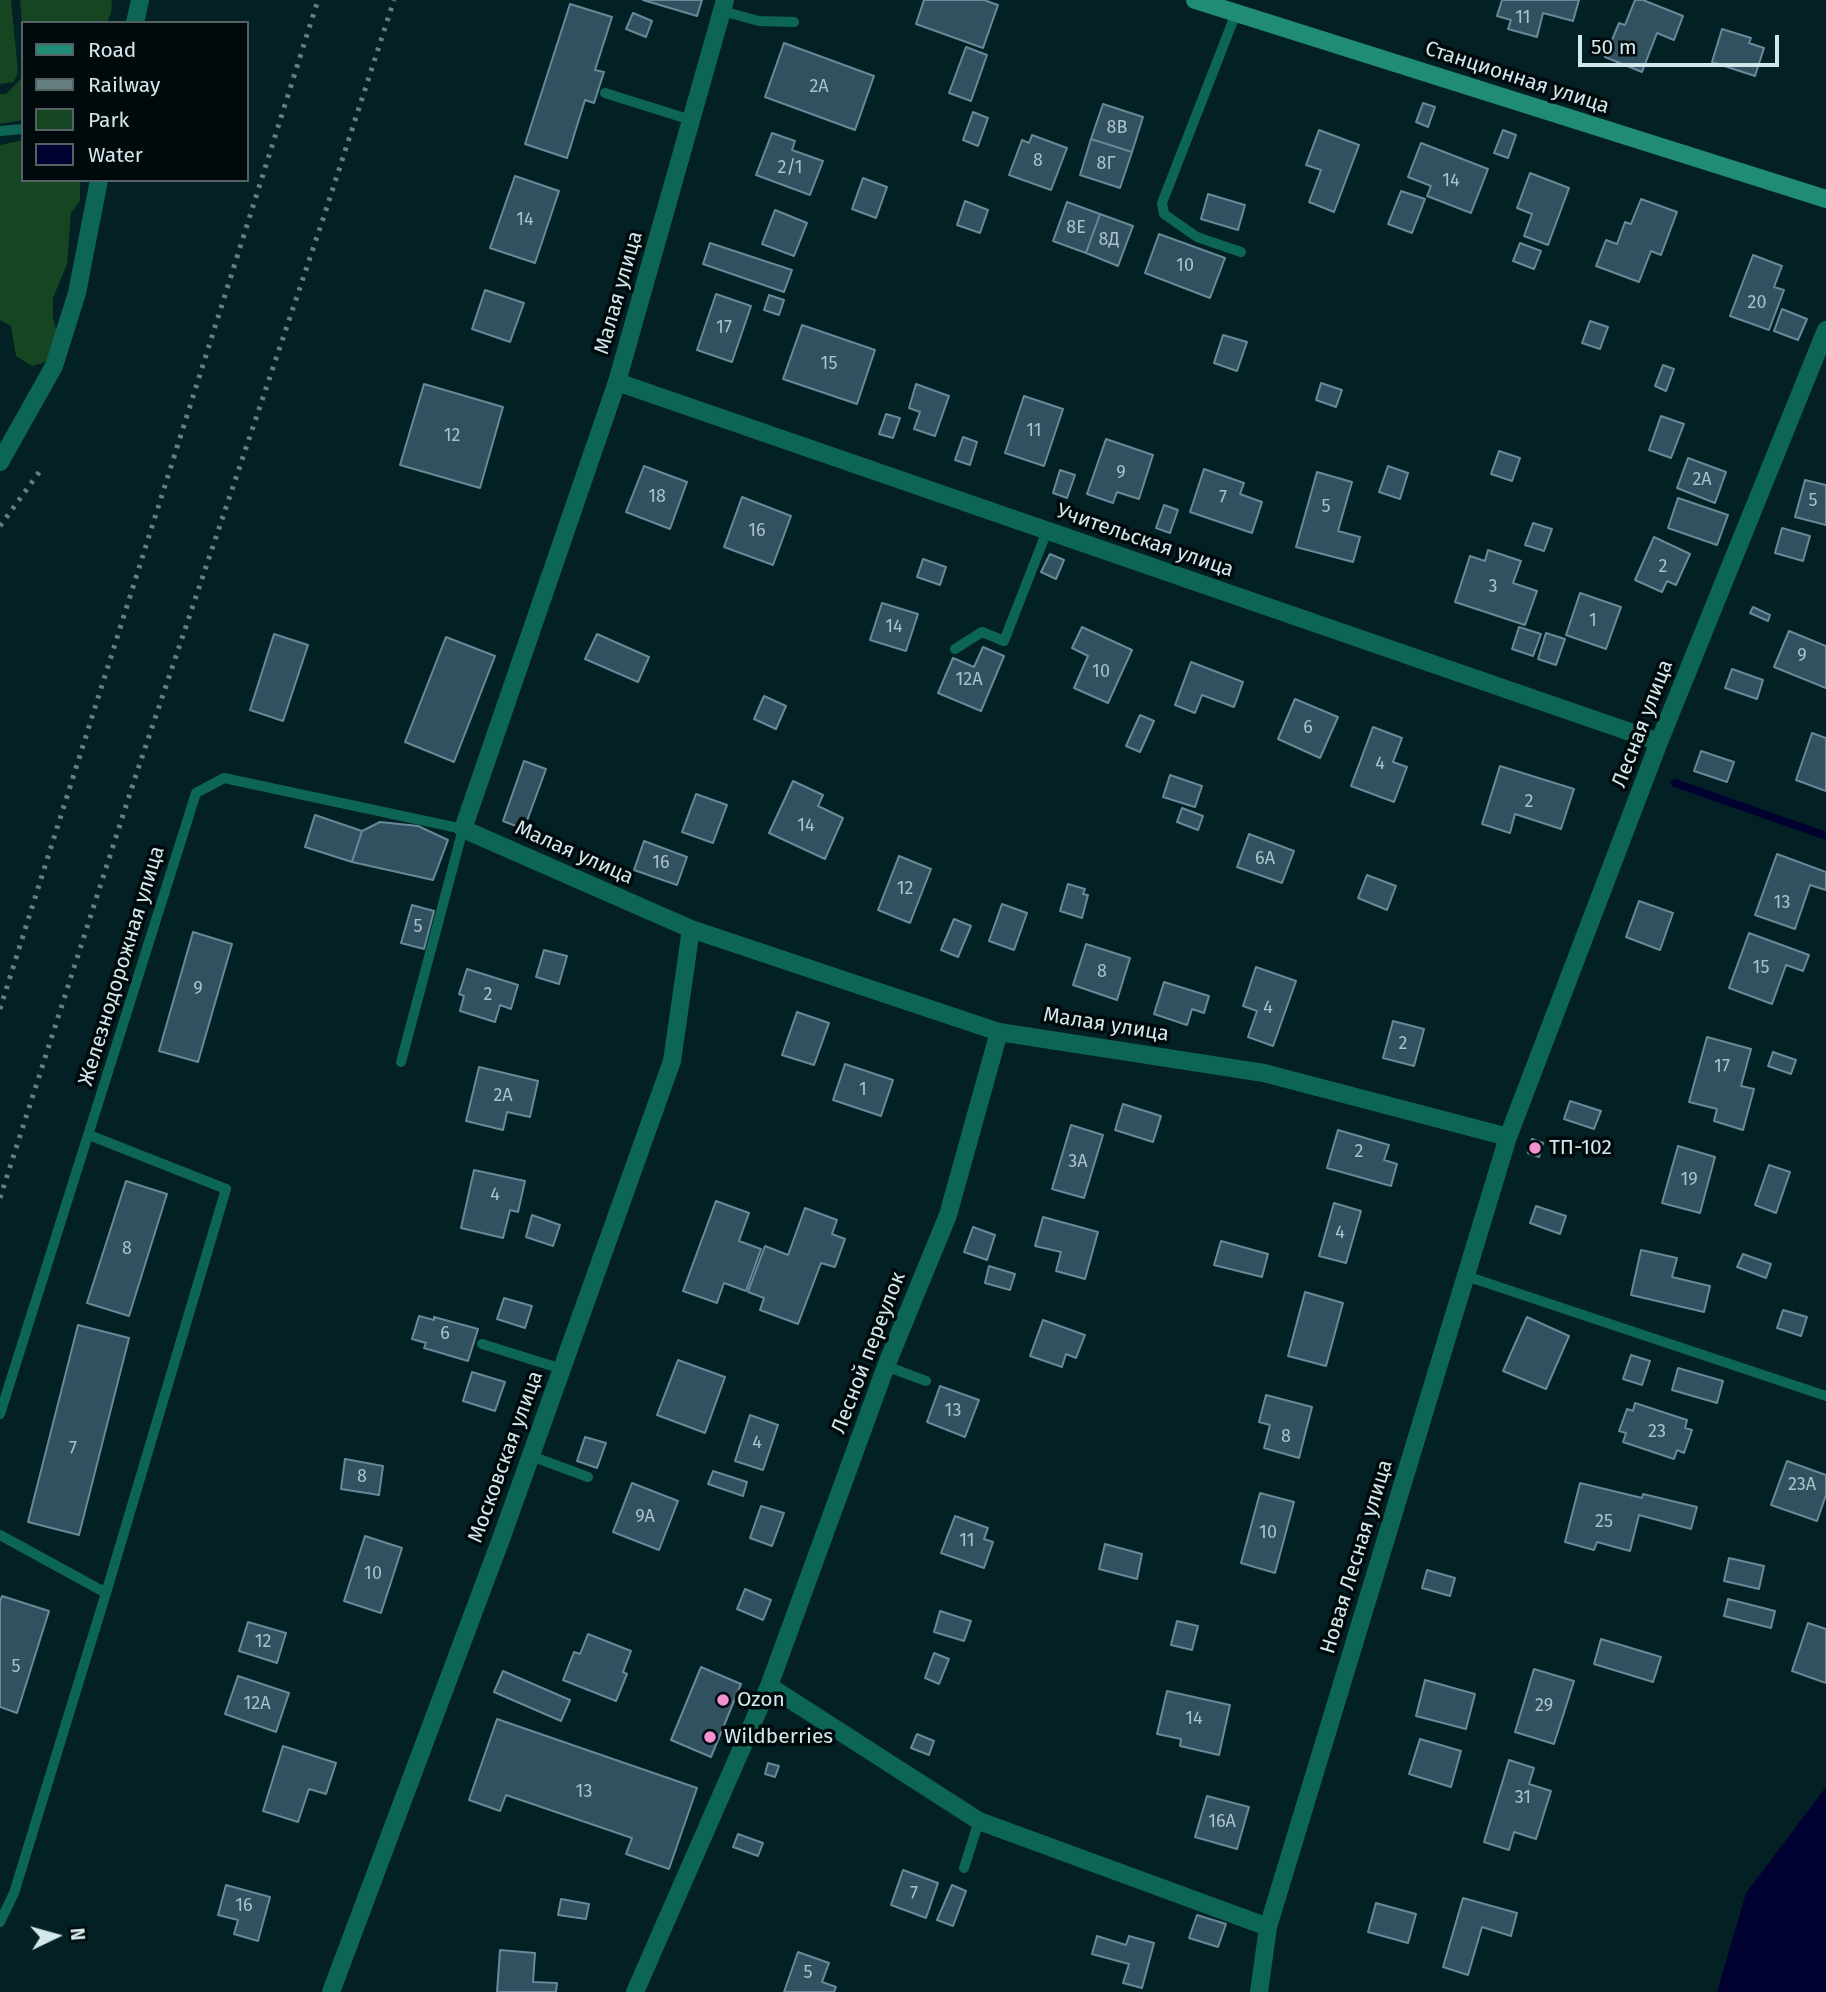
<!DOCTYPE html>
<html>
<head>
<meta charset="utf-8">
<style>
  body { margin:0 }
  #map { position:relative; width:1826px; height:1992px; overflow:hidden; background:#032124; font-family:"Fira Sans",sans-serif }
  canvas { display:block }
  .legend { position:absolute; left:21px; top:21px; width:228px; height:161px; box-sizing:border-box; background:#00090b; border:2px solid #546264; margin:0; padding:9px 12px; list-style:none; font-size:21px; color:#d3e8ea }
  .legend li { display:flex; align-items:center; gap:14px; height:35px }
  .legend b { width:35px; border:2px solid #546264 }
  .north { position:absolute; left:21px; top:1901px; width:70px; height:70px; -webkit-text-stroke:5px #00090b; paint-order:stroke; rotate:85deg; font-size:19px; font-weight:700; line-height:28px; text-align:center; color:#d3e8ea }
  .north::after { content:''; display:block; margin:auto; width:24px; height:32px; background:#d3e8ea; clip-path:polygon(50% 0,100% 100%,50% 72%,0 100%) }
  .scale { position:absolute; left:1578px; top:35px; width:201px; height:32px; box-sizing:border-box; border:4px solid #d3e8ea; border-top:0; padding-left:9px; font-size:21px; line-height:24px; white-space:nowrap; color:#d3e8ea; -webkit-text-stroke:5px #00090b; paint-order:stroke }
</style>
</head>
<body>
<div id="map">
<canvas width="1826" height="1992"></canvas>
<ul class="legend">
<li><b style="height:9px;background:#208c76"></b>Road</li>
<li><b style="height:9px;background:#657f81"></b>Railway</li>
<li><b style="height:19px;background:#164521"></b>Park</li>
<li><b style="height:19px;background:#000131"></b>Water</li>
</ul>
<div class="north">N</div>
<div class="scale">50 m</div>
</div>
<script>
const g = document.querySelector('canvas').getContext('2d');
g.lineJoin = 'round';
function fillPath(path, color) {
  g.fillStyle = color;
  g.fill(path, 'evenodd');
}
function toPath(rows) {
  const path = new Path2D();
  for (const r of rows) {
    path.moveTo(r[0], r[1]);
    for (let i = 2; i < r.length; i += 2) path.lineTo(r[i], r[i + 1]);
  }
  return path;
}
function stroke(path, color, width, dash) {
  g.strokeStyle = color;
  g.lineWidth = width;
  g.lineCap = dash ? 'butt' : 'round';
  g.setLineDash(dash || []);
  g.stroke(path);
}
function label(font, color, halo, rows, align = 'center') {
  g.font = font + ' "Fira Sans",sans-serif';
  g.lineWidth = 7;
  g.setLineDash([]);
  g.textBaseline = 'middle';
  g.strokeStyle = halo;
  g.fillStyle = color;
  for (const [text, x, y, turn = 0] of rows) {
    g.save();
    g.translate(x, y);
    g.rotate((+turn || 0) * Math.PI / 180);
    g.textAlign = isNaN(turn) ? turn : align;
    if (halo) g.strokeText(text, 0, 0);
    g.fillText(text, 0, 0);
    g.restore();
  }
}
fillPath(toPath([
  [0,0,11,0,18,72,14,82,0,84],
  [20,0,112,0,111,13,107,23,23,23,23,34],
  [23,77,23,120,0,124,0,94,6,94],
  [23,140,23,180,80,180,80,201,71,213,67,264,53,298,53,318,58,337,49,361,32,366,16,356,11,326,0,320,0,145]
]), '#164521');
fillPath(toPath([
  [1826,1787,1826,1992,1717,1992,1746,1893]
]), '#000131');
stroke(toPath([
  [1675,783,1826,836]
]), '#000131', 8);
const building = toPath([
  [643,0,702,0,697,16,643,0],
  [924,0,984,0,998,5,983,48,916,24,924,0],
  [1502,0,1579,0,1573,21,1543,13,1537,37,1508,29,1511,20,1497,16,1502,0],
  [1635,0,1643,0,1683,16,1674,40,1657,33,1642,72,1605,57,1619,23,1625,25,1635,0],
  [570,4,612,17,595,70,604,72,594,103,585,100,567,158,525,144,570,4],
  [633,13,652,21,646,37,626,29,633,13],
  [1722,29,1751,38,1749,43,1764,48,1755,76,1712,62,1722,29],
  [784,43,874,76,855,130,765,97,784,43],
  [966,47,987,55,971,101,949,93,966,47],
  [1423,103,1435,107,1428,127,1416,122,1423,103],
  [1103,104,1143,117,1132,152,1091,139,1103,104],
  [973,112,988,118,978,146,963,140,973,112],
  [1319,130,1359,145,1334,212,1309,202,1321,170,1306,165,1319,130],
  [1503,130,1516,135,1508,158,1494,153,1503,130],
  [772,133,795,141,792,150,823,161,810,195,756,175,772,133],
  [1032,135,1067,148,1051,190,1009,175,1022,140,1029,143,1032,135],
  [1091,139,1132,152,1120,188,1080,175,1091,139],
  [1421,143,1488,169,1471,213,1427,196,1431,186,1408,177,1421,143],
  [1530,173,1569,188,1548,245,1524,236,1532,214,1517,208,1530,173],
  [515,176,559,191,535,263,490,248,515,176],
  [863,178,887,187,876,218,852,209,863,178],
  [1401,191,1425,199,1412,233,1388,224,1401,191],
  [1208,194,1245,205,1238,230,1201,219,1208,194],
  [1641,199,1677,212,1661,255,1651,251,1639,282,1596,266,1606,240,1617,244,1625,222,1631,224,1641,199],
  [965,201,988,210,980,233,957,225,965,201],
  [1067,202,1100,214,1086,253,1053,241,1067,202],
  [775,210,807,223,794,256,762,244,775,210],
  [1100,214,1133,226,1118,266,1086,253,1100,214],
  [1159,234,1225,258,1210,298,1145,273,1159,234],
  [710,243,792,270,784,292,703,264,710,243],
  [1520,243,1541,251,1534,269,1513,261,1520,243],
  [1753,255,1782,266,1774,287,1784,290,1769,330,1730,316,1753,255],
  [485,290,524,303,510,342,472,329,485,290],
  [716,294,751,306,732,362,697,350,716,294],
  [769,295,784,300,779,315,764,310,769,295],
  [1782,309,1807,319,1798,340,1774,331,1782,309],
  [1590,321,1608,327,1600,349,1582,343,1590,321],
  [802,325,875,350,857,404,783,379,802,325],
  [1223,335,1247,342,1237,371,1214,363,1223,335],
  [1663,365,1674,369,1666,391,1655,386,1663,365],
  [1321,383,1342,390,1336,407,1316,400,1321,383],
  [424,384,503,407,480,488,400,465,424,384],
  [916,384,949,396,935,436,914,429,920,412,909,408,916,384],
  [1024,396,1063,409,1044,466,1005,453,1024,396],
  [886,414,900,418,893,438,879,434,886,414],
  [1661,416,1684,424,1671,458,1649,450,1661,416],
  [963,437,977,442,970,465,955,460,963,437],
  [1106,439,1153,455,1139,499,1117,492,1113,503,1087,494,1106,439],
  [1499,451,1520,458,1512,481,1491,474,1499,451],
  [1688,458,1726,472,1715,503,1677,488,1688,458],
  [644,466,687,482,670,529,626,512,644,466],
  [1388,466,1408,473,1400,499,1379,492,1388,466],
  [1204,469,1244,483,1240,494,1262,502,1252,533,1190,512,1204,469],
  [1060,470,1075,475,1067,498,1053,493,1060,470],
  [1317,472,1352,482,1338,531,1360,537,1353,562,1296,547,1317,472],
  [1805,480,1826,485,1826,525,1795,517,1805,480],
  [742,497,791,516,773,565,724,547,742,497],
  [1678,498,1728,515,1717,545,1668,528,1678,498],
  [1164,505,1178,510,1170,533,1156,528,1164,505],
  [1533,523,1552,529,1544,551,1525,545,1533,523],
  [1782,528,1810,536,1803,561,1775,553,1782,528],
  [1654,537,1690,554,1676,585,1667,581,1662,592,1635,580,1654,537],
  [1488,550,1521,561,1513,583,1537,591,1525,625,1455,602,1470,556,1485,561,1488,550],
  [1050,554,1064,560,1056,579,1041,572,1050,554],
  [923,559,946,567,940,585,917,577,923,559],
  [1580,593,1621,607,1606,649,1566,635,1580,593],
  [882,603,918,614,906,651,870,640,882,603],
  [1753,607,1770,615,1768,621,1750,613,1753,607],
  [1082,627,1132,650,1108,703,1074,688,1088,656,1072,648,1082,627],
  [1519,627,1541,634,1533,656,1512,649,1519,627],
  [1789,631,1826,646,1826,688,1774,667,1789,631],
  [1546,633,1565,639,1556,665,1538,659,1546,633],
  [274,634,308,645,283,721,250,710,274,634],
  [597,634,649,657,638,682,585,659,597,634],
  [446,637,495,656,454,762,405,742,446,637],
  [983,647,1004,656,981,711,938,693,953,658,974,667,983,647],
  [1191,662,1243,682,1234,707,1202,695,1195,713,1175,705,1191,662],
  [1732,669,1763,680,1757,699,1725,688,1732,669],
  [764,696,786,706,776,729,754,719,764,696],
  [1295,699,1338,717,1320,758,1278,739,1295,699],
  [1140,715,1154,721,1140,752,1126,746,1140,715],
  [1373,727,1402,738,1393,762,1407,767,1394,802,1351,786,1373,727],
  [1812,733,1826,738,1826,791,1796,780,1812,733],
  [1701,751,1734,762,1727,782,1694,771,1701,751],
  [524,761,546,769,524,829,503,821,524,761],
  [1500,766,1574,789,1561,829,1515,814,1510,833,1482,824,1500,766],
  [1170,775,1202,786,1195,807,1163,797,1170,775],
  [793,781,823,795,818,806,843,818,825,859,769,833,793,781],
  [696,794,727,805,713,843,682,832,696,794],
  [1182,808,1203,816,1198,830,1177,822,1182,808],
  [315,815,362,831,352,862,305,847,315,815],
  [380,822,418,826,448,840,433,880,352,862,362,831,380,822],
  [1249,834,1294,851,1282,883,1237,867,1249,834],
  [644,841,687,857,677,885,634,870,644,841],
  [1777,854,1826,872,1826,890,1810,885,1795,929,1755,915,1777,854],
  [899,856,931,869,910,923,878,910,899,856],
  [1367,875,1396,886,1387,910,1358,898,1367,875],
  [1068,884,1085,889,1083,894,1088,895,1082,918,1060,911,1068,884],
  [1639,901,1673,913,1660,950,1626,937,1639,901],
  [1002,904,1027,913,1014,950,989,941,1002,904],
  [412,905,434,911,424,949,401,943,412,905],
  [954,919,971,926,958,957,941,950,954,919],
  [193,932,232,944,198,1062,159,1051,193,932],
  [1749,933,1809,955,1803,971,1786,965,1772,1004,1729,988,1749,933],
  [1086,944,1130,958,1117,1000,1073,985,1086,944],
  [544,950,567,956,559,984,536,977,544,950],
  [1256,967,1296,981,1273,1046,1248,1037,1257,1011,1243,1006,1256,967],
  [467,969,518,985,511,1009,500,1005,495,1022,460,1011,464,996,459,994,467,969],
  [1164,982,1209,996,1204,1013,1192,1009,1187,1025,1154,1014,1164,982],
  [797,1012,829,1023,814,1065,782,1055,797,1012],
  [1393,1021,1424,1029,1414,1066,1383,1058,1393,1021],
  [1707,1037,1751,1049,1741,1086,1754,1089,1743,1130,1714,1121,1717,1109,1689,1102,1707,1037],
  [1773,1052,1796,1060,1791,1074,1768,1066,1773,1052],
  [845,1064,893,1080,881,1116,833,1100,845,1064],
  [479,1067,538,1081,530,1117,507,1112,503,1130,466,1121,479,1067],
  [1570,1101,1601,1111,1594,1129,1564,1119,1570,1101],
  [1123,1104,1161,1116,1153,1142,1115,1130,1123,1104],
  [1071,1125,1103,1135,1084,1198,1052,1189,1071,1125],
  [1338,1130,1389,1145,1384,1160,1397,1164,1391,1186,1327,1168,1338,1130],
  [1532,1139,1543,1143,1539,1157,1528,1153,1532,1139],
  [1678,1146,1715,1157,1700,1213,1662,1203,1678,1146],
  [1769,1165,1790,1172,1776,1213,1755,1205,1769,1165],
  [474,1170,525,1181,518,1212,510,1210,503,1238,461,1228,474,1170],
  [126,1181,167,1194,129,1316,87,1303,126,1181],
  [716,1201,749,1213,739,1241,761,1249,746,1291,724,1283,717,1303,683,1291,716,1201],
  [1334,1203,1361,1211,1346,1263,1319,1256,1334,1203],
  [1536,1206,1566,1216,1560,1234,1530,1223,1536,1206],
  [805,1208,837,1220,832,1234,845,1239,835,1267,821,1263,798,1324,760,1310,764,1298,748,1292,765,1246,788,1255,805,1208],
  [532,1215,560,1225,553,1246,526,1237,532,1215],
  [1043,1217,1098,1232,1085,1279,1056,1271,1061,1252,1035,1246,1043,1217],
  [973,1227,995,1235,987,1260,964,1252,973,1227],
  [1221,1241,1268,1254,1262,1277,1214,1265,1221,1241],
  [1641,1250,1677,1258,1672,1277,1710,1286,1704,1312,1631,1295,1641,1250],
  [1743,1254,1771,1264,1766,1278,1737,1267,1743,1254],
  [989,1266,1015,1274,1010,1290,985,1283,989,1266],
  [1305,1292,1343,1303,1326,1366,1288,1356,1305,1292],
  [504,1298,532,1306,525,1328,497,1319,504,1298],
  [1783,1310,1807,1317,1801,1336,1777,1328,1783,1310],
  [419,1316,434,1320,434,1317,478,1329,468,1361,424,1348,426,1343,412,1339,419,1316],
  [1527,1317,1569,1336,1546,1389,1503,1371,1527,1317],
  [1043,1320,1085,1335,1076,1358,1066,1354,1062,1367,1030,1356,1043,1320],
  [78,1325,129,1338,79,1535,28,1522,78,1325],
  [1631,1355,1650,1361,1642,1385,1623,1379,1631,1355],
  [678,1360,725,1377,705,1433,657,1415,678,1360],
  [1678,1368,1723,1381,1717,1403,1672,1390,1678,1368],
  [472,1372,505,1382,495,1411,463,1401,472,1372],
  [940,1386,979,1400,965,1437,927,1422,940,1386],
  [1266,1395,1312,1407,1299,1458,1264,1448,1270,1425,1259,1422,1266,1395],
  [1635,1403,1687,1420,1685,1428,1692,1430,1684,1453,1677,1450,1674,1459,1623,1442,1626,1433,1619,1431,1627,1409,1633,1411,1635,1403],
  [750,1415,778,1425,763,1470,735,1461,750,1415],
  [585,1437,606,1443,597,1468,577,1461,585,1437],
  [345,1459,383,1466,379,1495,341,1489,345,1459],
  [1787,1461,1826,1475,1826,1495,1817,1521,1771,1505,1787,1461],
  [713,1471,747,1482,743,1496,708,1484,713,1471],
  [632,1483,678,1501,659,1550,613,1532,632,1483],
  [1580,1483,1642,1498,1643,1494,1697,1507,1691,1529,1639,1515,1630,1551,1597,1542,1594,1550,1565,1542,1580,1483],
  [1260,1493,1294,1502,1275,1573,1241,1563,1260,1493],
  [761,1506,784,1513,772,1546,750,1538,761,1506],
  [955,1516,988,1528,984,1539,993,1542,984,1568,941,1553,955,1516],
  [365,1536,402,1548,381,1613,344,1601,365,1536],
  [1105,1544,1142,1554,1137,1579,1099,1569,1105,1544],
  [1729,1558,1764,1566,1759,1589,1724,1581,1729,1558],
  [1427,1570,1455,1578,1450,1596,1422,1588,1427,1570],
  [745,1589,771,1600,763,1620,737,1609,745,1589],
  [2,1596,49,1611,17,1713,0,1707,0,1602,2,1596],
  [1728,1599,1775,1611,1771,1628,1724,1616,1728,1599],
  [940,1611,971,1621,964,1641,934,1632,940,1611],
  [1177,1621,1198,1626,1192,1650,1171,1645,1177,1621],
  [248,1622,286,1633,277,1663,239,1651,248,1622],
  [1808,1623,1826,1629,1826,1683,1792,1671,1808,1623],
  [588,1634,631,1651,623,1672,627,1674,616,1701,563,1680,574,1652,580,1654,588,1634],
  [1601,1639,1661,1657,1653,1682,1594,1664,1601,1639],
  [934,1653,949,1659,939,1684,925,1678,934,1653],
  [701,1667,741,1684,711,1757,671,1740,701,1667],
  [1534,1669,1574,1681,1554,1744,1515,1732,1534,1669],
  [503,1671,570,1700,561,1721,494,1692,503,1671],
  [238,1676,289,1693,276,1732,225,1714,238,1676],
  [1425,1680,1475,1694,1466,1729,1416,1716,1425,1680],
  [1167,1691,1230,1705,1219,1755,1180,1746,1181,1739,1157,1734,1167,1691],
  [497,1719,697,1788,669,1869,626,1854,632,1838,506,1795,500,1811,469,1800,497,1719],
  [917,1734,934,1741,929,1755,911,1748,917,1734],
  [1420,1739,1461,1751,1451,1787,1409,1774,1420,1739],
  [283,1746,336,1763,326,1794,309,1789,298,1822,263,1811,283,1746],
  [1509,1760,1534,1768,1529,1784,1551,1791,1536,1839,1514,1832,1509,1850,1484,1842,1509,1760],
  [768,1763,779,1766,775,1777,765,1774,768,1763],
  [1207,1796,1249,1807,1237,1849,1195,1837,1207,1796],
  [738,1834,763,1843,758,1856,733,1847,738,1834],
  [903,1870,938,1883,926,1918,891,1905,903,1870],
  [226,1885,270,1897,258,1941,234,1934,238,1920,218,1915,226,1885],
  [952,1885,966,1891,953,1926,937,1920,952,1885],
  [1463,1898,1517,1913,1511,1936,1482,1927,1468,1975,1443,1967,1463,1898],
  [561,1899,589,1904,586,1919,558,1915,561,1899],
  [1376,1903,1416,1914,1408,1943,1368,1932,1376,1903],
  [1197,1915,1226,1924,1218,1947,1189,1938,1197,1915],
  [1097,1936,1126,1945,1129,1936,1154,1943,1142,1988,1123,1983,1129,1964,1092,1954,1097,1936],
  [500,1950,535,1953,533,1982,557,1983,556,1992,497,1992,500,1950],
  [798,1952,829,1963,822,1982,836,1987,834,1992,784,1992,798,1952]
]);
fillPath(building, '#315060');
stroke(building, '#68899a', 2);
stroke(toPath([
  [722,11,759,21,794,22],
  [1236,13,1162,203,1164,214,1197,237,1241,252],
  [605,93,691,120],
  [0,131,23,129],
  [955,649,982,632,1004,641,1047,531],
  [89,1135,226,1189,106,1593],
  [1466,1276,1826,1396],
  [482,1344,562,1369],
  [886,1366,926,1381],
  [0,1414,196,793,224,778,463,829,401,1062],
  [531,1456,588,1477],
  [0,1535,106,1593,14,1893,0,1922],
  [964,1868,979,1821]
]), '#0d6655', 10);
stroke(toPath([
  [725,0,617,382,463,829,691,929,999,1032,1264,1073,1508,1137],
  [617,382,1659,742],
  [0,462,54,366,77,293,99,180],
  [769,1686,979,1821,1268,1927],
  [331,1992,501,1539,672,1061,691,929],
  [635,1992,769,1686,886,1366,948,1215,999,1032],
  [1259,1992,1268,1927,1508,1137,1659,742,1826,330]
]), '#0d6655', 18);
stroke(toPath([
  [135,23,140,0]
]), '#0d6655', 18);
stroke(toPath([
  [1195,0,1826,199]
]), '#208c76', 18);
stroke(toPath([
  [0,526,43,467],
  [0,1009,318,0],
  [0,1198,134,781,323,219,394,0]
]), '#657f81', 5, [3.5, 7]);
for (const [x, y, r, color] of [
  [1535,1148,7,"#f491d3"],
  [723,1700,7,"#f491d3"],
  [710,1737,7,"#f491d3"]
]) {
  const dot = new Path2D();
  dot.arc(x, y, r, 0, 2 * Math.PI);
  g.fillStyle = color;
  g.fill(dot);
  stroke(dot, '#00090b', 2.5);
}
label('18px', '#aac2c8', null, [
  ["11",1523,18],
  ["2А",819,87],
  ["8В",1117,128],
  ["8",1038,161],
  ["8Г",1106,164],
  ["2/1",790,168],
  ["14",1451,181],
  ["14",525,220],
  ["8Е",1076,228],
  ["8Д",1109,240],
  ["10",1185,266],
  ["20",1757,303],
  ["17",724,328],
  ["15",829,364],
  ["11",1034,431],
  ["12",452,436],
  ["9",1121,473],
  ["2А",1702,480],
  ["18",657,497],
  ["7",1223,498],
  ["5",1813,501],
  ["5",1326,507],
  ["16",757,531],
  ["2",1663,567],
  ["3",1493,587],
  ["1",1593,621],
  ["14",894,627],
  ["9",1802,656],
  ["10",1101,672],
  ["12А",969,680],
  ["6",1308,728],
  ["4",1380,764],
  ["2",1529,802],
  ["14",806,826],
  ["6А",1265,859],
  ["16",661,863],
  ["12",905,889],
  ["13",1782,903],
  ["5",418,927],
  ["15",1761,968],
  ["8",1102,972],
  ["9",198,989],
  ["2",488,995],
  ["4",1268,1008],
  ["2",1403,1044],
  ["17",1722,1067],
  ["1",863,1090],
  ["2А",503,1096],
  ["2",1359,1152],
  ["3А",1078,1162],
  ["19",1689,1180],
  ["4",495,1195],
  ["4",1340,1233],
  ["8",127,1249],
  ["6",445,1334],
  ["13",953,1411],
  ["23",1657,1432],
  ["8",1286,1437],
  ["4",757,1443],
  ["7",73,1449],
  ["8",362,1477],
  ["23А",1802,1485],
  ["9А",645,1517],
  ["25",1604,1522],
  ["10",1268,1533],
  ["11",967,1541],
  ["10",373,1574],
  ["12",263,1642],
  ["5",16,1667],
  ["12А",257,1704],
  ["29",1544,1706],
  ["14",1194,1719],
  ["13",584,1792],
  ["31",1523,1798],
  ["16А",1222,1822],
  ["7",914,1894],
  ["16",244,1906],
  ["5",808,1973]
]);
label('21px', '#d3e8ea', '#00090b', [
  ["Станционная улица",1517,78,18],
  ["Малая улица",619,293,-74],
  ["Учительская улица",1145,541,19],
  ["Лесная улица",1643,724,-69],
  ["Малая улица",574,853,24],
  ["Железнодорожная улица",122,966,-73],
  ["Малая улица",1106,1025,9],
  ["Лесной переулок",869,1353,-69],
  ["Московская улица",506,1457,-70],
  ["Новая Лесная улица",1357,1557,-73]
]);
label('21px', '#d3e8ea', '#00090b', [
  ["ТП-102",1549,1148],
  ["Ozon",737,1700],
  ["Wildberries",724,1737]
], 'left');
</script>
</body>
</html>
